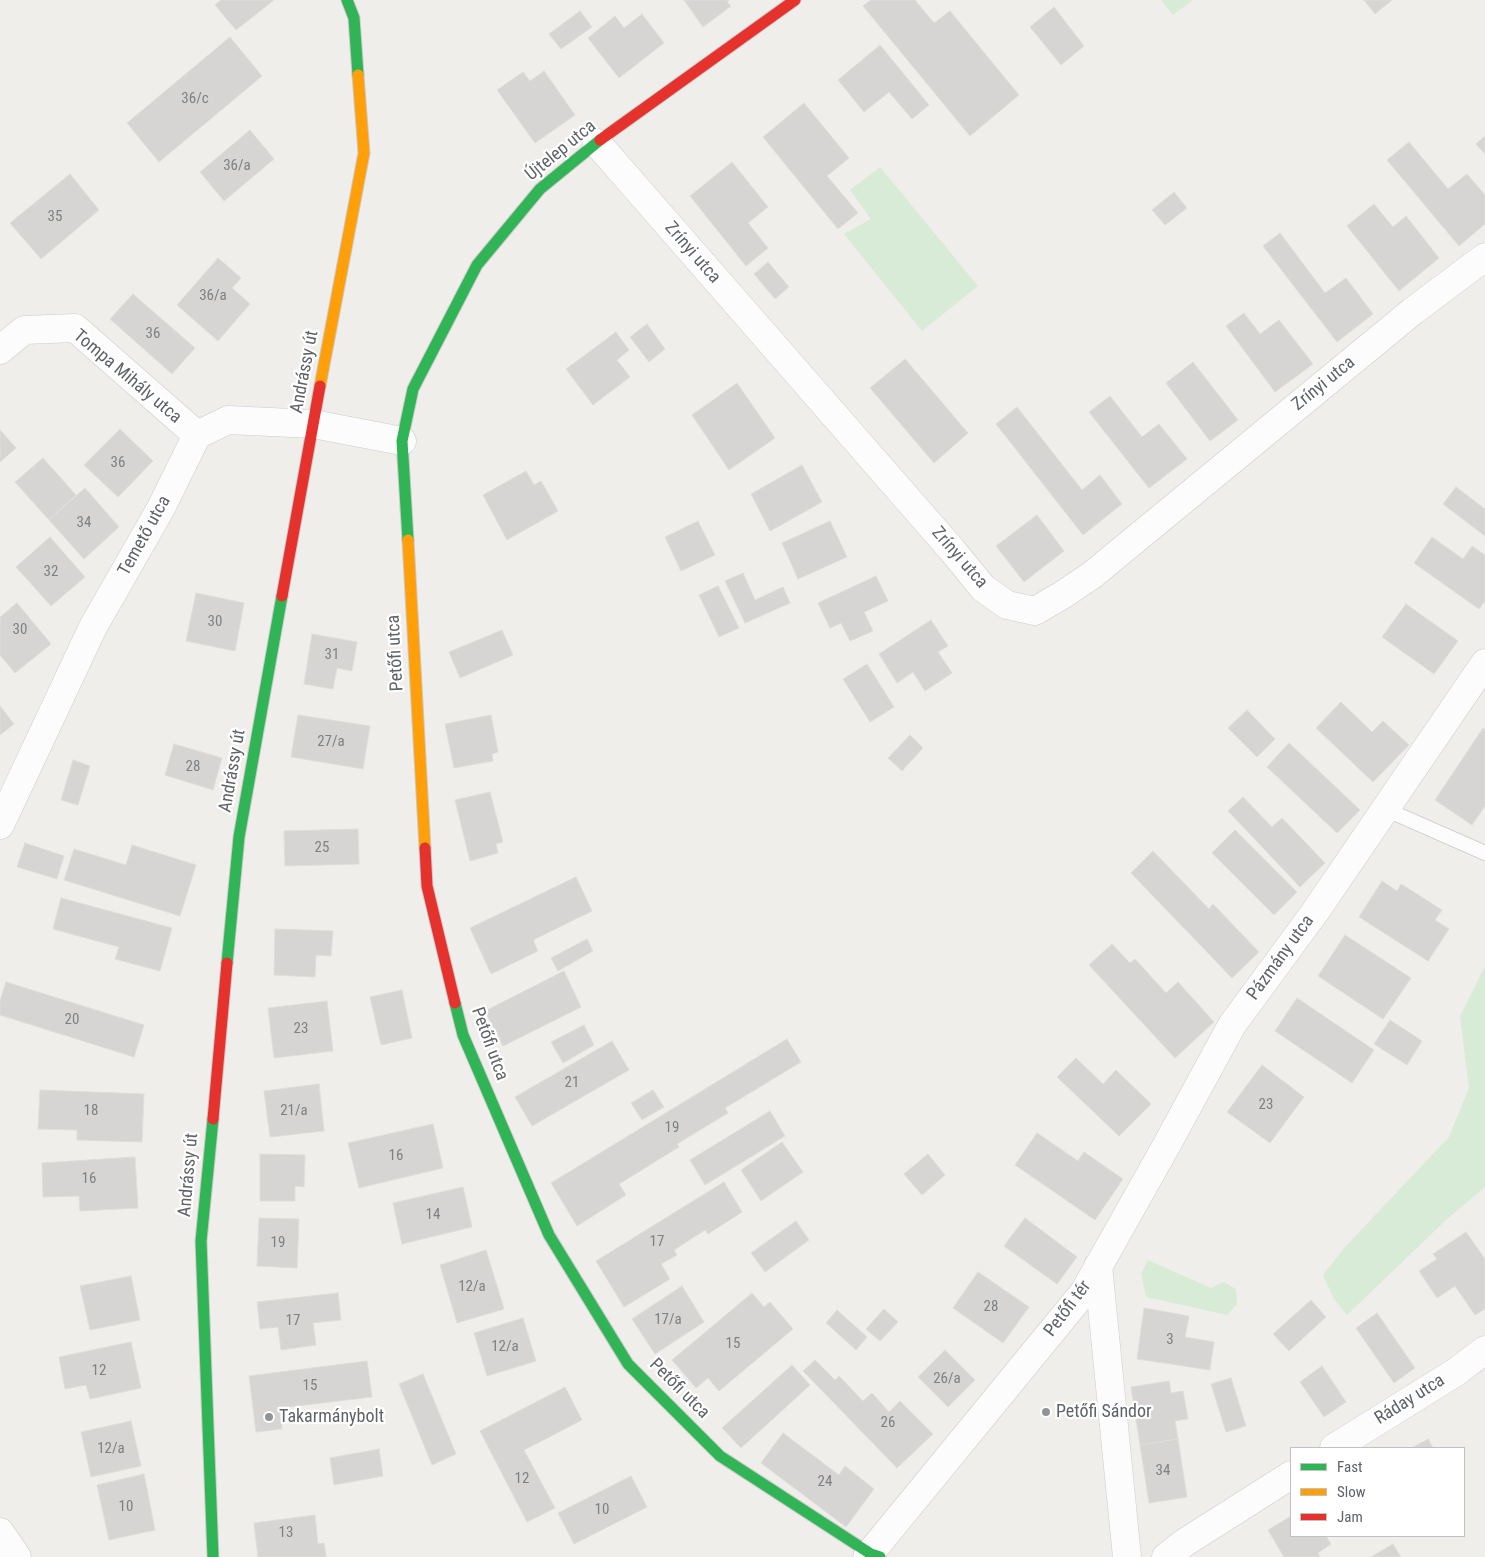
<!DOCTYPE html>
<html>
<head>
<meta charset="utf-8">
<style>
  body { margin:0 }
  #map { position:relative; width:1485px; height:1557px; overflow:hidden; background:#efeeea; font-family:"Roboto Condensed",sans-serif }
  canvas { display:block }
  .legend { position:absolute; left:1290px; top:1447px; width:175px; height:90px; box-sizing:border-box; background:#fff; border:1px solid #bfc1c3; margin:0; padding:6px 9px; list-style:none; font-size:15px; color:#5f6368 }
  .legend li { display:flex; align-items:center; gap:10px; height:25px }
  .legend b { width:25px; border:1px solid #bfc1c3 }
</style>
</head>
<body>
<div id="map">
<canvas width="1485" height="1557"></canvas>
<ul class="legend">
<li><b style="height:6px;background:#30b455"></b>Fast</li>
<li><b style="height:6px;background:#ff9f0a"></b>Slow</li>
<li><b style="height:6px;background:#e5322d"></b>Jam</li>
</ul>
</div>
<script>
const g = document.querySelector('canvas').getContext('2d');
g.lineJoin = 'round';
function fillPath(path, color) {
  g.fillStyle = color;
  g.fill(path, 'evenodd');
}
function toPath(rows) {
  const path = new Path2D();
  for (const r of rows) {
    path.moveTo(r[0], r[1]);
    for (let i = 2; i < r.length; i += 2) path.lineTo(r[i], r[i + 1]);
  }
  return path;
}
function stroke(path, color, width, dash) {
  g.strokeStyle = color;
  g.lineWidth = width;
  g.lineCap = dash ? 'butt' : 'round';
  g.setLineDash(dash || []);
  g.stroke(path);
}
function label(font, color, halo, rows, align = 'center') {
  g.font = font + ' "Roboto Condensed",sans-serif';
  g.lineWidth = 4.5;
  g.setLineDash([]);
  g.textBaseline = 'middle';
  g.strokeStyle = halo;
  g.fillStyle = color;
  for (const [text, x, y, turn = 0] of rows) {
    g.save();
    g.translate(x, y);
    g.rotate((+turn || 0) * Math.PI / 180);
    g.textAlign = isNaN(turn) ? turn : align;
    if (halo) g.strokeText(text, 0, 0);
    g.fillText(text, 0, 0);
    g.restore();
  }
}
fillPath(toPath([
  [1161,0,1193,0,1173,15],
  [880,167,978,286,922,331,844,234,871,219,850,190],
  [1485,966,1485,1187,1446,1220,1347,1315,1334,1299,1323,1275,1345,1247,1449,1137,1469,1088,1460,1016],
  [1148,1260,1211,1288,1223,1282,1236,1289,1237,1304,1227,1315,1146,1297,1141,1274]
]), '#d8ebd6');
const building = toPath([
  [221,0,274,0,236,30,215,5,221,0],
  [684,0,729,0,727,2,731,6,703,27,684,0],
  [871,0,915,0,934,23,950,11,1019,95,970,136,863,6,871,0],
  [1364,0,1392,0,1375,14,1364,0],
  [1054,7,1084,46,1061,65,1030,27,1054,7],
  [580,11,592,27,561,49,549,34,580,11],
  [642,14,664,43,619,78,588,38,615,16,624,28,642,14],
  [230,37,262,76,159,162,127,123,230,37],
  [880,45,929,105,912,119,889,92,864,112,838,80,880,45],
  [544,71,575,115,535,143,497,90,523,72,530,81,544,71],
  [804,103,849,158,827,176,858,213,838,229,763,137,804,103],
  [250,130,274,159,224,201,200,172,250,130],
  [1485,136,1485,154,1476,144,1485,136],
  [1409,142,1448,189,1467,174,1485,195,1485,224,1459,246,1387,160,1409,142],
  [732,162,768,207,748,223,768,248,746,266,690,196,732,162],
  [70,174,99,210,41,259,10,223,70,174],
  [1174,192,1187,208,1165,225,1152,210,1174,192],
  [1374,204,1393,227,1406,216,1439,258,1399,291,1347,226,1374,204],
  [1280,233,1325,293,1346,278,1373,314,1337,342,1263,246,1280,233],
  [218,258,241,278,232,288,250,304,218,341,177,305,218,258],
  [768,262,789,287,775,299,754,274,768,262],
  [133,294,195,348,172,374,110,319,133,294],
  [1244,313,1260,334,1279,320,1313,364,1275,392,1226,326,1244,313],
  [647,324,665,349,649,362,630,337,647,324],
  [616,332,629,350,617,360,630,377,593,405,566,369,616,332],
  [905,359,968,433,934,463,870,388,905,359],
  [1193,362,1238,420,1210,441,1166,383,1193,362],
  [737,383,775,438,729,470,692,415,737,383],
  [1110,396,1142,437,1159,424,1187,459,1149,488,1089,412,1110,396],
  [1017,407,1082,490,1100,475,1122,504,1083,535,996,424,1017,407],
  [120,429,153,461,118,497,84,465,120,429],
  [0,430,16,448,0,462,0,430],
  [43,458,76,495,49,520,15,482,43,458],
  [802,465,822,502,770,531,751,494,802,465],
  [526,471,534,485,541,481,558,511,507,540,483,495,526,471],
  [1456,487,1485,509,1485,536,1443,504,1456,487],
  [85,488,119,527,84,559,49,520,85,488],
  [1037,515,1064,551,1024,582,996,546,1037,515],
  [698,521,715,555,681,571,665,537,698,521],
  [830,521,847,557,798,579,782,543,830,521],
  [50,537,85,577,51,606,16,567,50,537],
  [1432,537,1463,559,1472,546,1485,555,1485,601,1479,609,1414,563,1432,537],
  [743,573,755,600,783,587,790,603,745,623,725,581,743,573],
  [876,576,888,601,864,612,873,631,850,641,841,623,830,628,818,603,876,576],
  [718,586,739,628,719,637,699,595,718,586],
  [196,593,244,603,235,651,186,641,196,593],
  [17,603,51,644,15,673,0,655,0,617,17,603],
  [1406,604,1458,641,1434,674,1382,637,1406,604],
  [931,620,948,646,938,652,952,673,925,691,913,672,897,683,879,654,931,620],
  [502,630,513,655,460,678,449,652,502,630],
  [312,634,357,642,352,671,337,668,333,689,304,684,312,634],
  [867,664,894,707,870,722,843,679,867,664],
  [1341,702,1372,732,1383,721,1409,745,1373,782,1316,728,1341,702],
  [0,706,14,724,0,735,0,706],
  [1247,710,1275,739,1257,757,1228,728,1247,710],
  [298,715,370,726,363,769,291,757,298,715],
  [491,715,498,752,492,754,493,761,454,768,445,724,491,715],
  [1483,728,1485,730,1485,806,1472,825,1435,800,1483,728],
  [910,735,923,748,902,771,888,758,910,735],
  [1289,743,1360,810,1337,833,1267,767,1289,743],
  [174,744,222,758,213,790,165,775,174,744],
  [73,760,90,766,78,805,61,800,73,760],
  [490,792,503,842,496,844,498,853,470,861,455,800,490,792],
  [1243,797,1272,827,1282,818,1325,863,1300,887,1228,811,1243,797],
  [358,829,359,864,285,866,284,831,358,829],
  [1235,830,1297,892,1274,915,1212,853,1235,830],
  [25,843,64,856,57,879,17,867,25,843],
  [132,845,196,865,180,916,64,880,74,849,126,865,132,845],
  [1153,851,1209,909,1213,904,1259,952,1232,978,1131,873,1153,851],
  [576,877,592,911,533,940,538,951,491,974,470,928,576,877],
  [1382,881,1397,891,1401,884,1442,910,1435,920,1449,929,1428,961,1359,917,1382,881],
  [61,898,172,928,160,971,115,959,119,947,53,929,61,898],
  [275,929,333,931,331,956,316,955,315,977,274,975,275,929],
  [1345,935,1411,978,1383,1019,1318,976,1345,935],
  [587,939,593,951,558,971,551,958,587,939],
  [1112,944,1130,963,1135,959,1166,993,1178,982,1214,1022,1175,1058,1089,965,1112,944],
  [564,971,581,1007,503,1046,485,1011,564,971],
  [6,982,144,1025,134,1057,0,1015,0,1001,6,982],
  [402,990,412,1038,381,1045,370,997,402,990],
  [1297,998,1374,1050,1352,1083,1275,1031,1297,998],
  [327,1001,333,1051,274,1058,268,1008,327,1001],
  [1390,1020,1422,1041,1407,1065,1374,1044,1390,1020],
  [584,1025,594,1045,563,1063,551,1042,584,1025],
  [787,1039,801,1062,725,1108,728,1113,677,1144,679,1147,619,1184,626,1195,577,1226,551,1183,787,1039],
  [612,1041,629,1070,532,1126,515,1097,612,1041],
  [1076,1058,1103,1084,1116,1070,1151,1104,1119,1136,1057,1077,1076,1058],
  [1262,1065,1304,1097,1270,1143,1227,1112,1262,1065],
  [319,1084,324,1131,270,1137,264,1091,319,1084],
  [40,1090,144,1094,142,1142,77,1140,77,1130,38,1129,40,1090],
  [653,1090,664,1107,642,1120,631,1103,653,1090],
  [770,1111,785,1136,705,1185,690,1160,770,1111],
  [433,1124,443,1168,359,1188,348,1143,433,1124],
  [1037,1133,1078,1161,1084,1152,1123,1179,1095,1220,1015,1165,1037,1133],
  [782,1142,803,1172,761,1201,741,1170,782,1142],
  [260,1154,305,1155,304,1187,295,1186,295,1201,260,1201,260,1154],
  [928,1154,945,1175,922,1195,904,1174,928,1154],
  [135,1157,138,1208,80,1211,79,1196,43,1197,42,1163,135,1157],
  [724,1182,742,1212,708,1234,705,1230,674,1250,677,1255,661,1264,670,1279,624,1307,596,1261,724,1182],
  [463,1187,472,1227,402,1244,393,1203,463,1187],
  [259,1218,299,1219,297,1268,257,1266,259,1218],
  [1025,1218,1077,1257,1057,1284,1004,1246,1025,1218],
  [796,1221,809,1240,765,1272,751,1253,796,1221],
  [1466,1232,1485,1259,1485,1309,1475,1315,1455,1286,1437,1298,1419,1271,1437,1259,1433,1254,1466,1232],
  [486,1250,504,1309,457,1323,440,1265,486,1250],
  [978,1272,1029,1307,1003,1343,953,1308,978,1272],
  [131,1276,140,1320,90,1330,80,1286,131,1276],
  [682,1286,704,1322,655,1354,632,1319,682,1286],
  [338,1293,341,1320,313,1323,316,1345,281,1350,278,1327,260,1329,257,1302,338,1293],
  [752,1293,764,1307,770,1302,793,1329,719,1391,708,1378,696,1388,672,1360,752,1293],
  [1311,1300,1326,1317,1289,1351,1273,1334,1311,1300],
  [1144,1308,1189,1316,1185,1337,1214,1342,1210,1370,1137,1359,1144,1308],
  [884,1309,898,1322,880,1341,866,1329,884,1309],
  [837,1310,867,1337,856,1350,826,1323,837,1310],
  [1377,1313,1415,1368,1394,1383,1356,1328,1377,1313],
  [523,1318,536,1361,487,1376,474,1333,523,1318],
  [131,1342,141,1388,90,1399,86,1385,65,1389,59,1357,131,1342],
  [945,1350,975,1380,948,1407,918,1377,945,1350],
  [815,1360,835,1380,839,1376,863,1401,872,1393,889,1412,900,1401,933,1434,897,1468,803,1371,815,1360],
  [367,1361,372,1397,280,1408,282,1429,256,1432,249,1376,367,1361],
  [792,1365,810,1385,741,1448,722,1428,792,1365],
  [1322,1366,1346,1402,1324,1417,1300,1382,1322,1366],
  [423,1374,456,1454,432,1465,399,1384,423,1374],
  [1231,1378,1246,1426,1226,1432,1211,1384,1231,1378],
  [1169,1381,1171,1393,1183,1391,1188,1419,1175,1421,1178,1439,1140,1445,1131,1387,1169,1381],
  [565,1387,582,1420,524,1450,555,1508,527,1522,480,1431,565,1387],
  [131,1421,141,1466,91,1477,81,1432,131,1421],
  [783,1433,839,1475,845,1466,874,1489,846,1527,761,1463,783,1433],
  [1178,1439,1187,1497,1149,1503,1140,1445,1178,1439],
  [1428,1439,1433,1448,1412,1448,1428,1439],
  [379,1449,383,1476,334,1485,330,1458,379,1449],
  [144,1474,155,1530,109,1540,97,1485,144,1474],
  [631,1476,647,1507,574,1544,558,1513,631,1476],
  [315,1515,318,1544,324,1543,326,1557,258,1557,254,1523,315,1515],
  [1291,1516,1291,1536,1326,1536,1331,1544,1318,1553,1320,1557,1284,1557,1268,1530,1291,1516],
  [1393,1544,1401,1557,1371,1557,1393,1544]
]);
fillPath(building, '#d6d5d3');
stroke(building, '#deddd9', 1);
const lane = toPath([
  [1385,809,1485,853]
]);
const street = toPath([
  [597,143,952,550,983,588,1007,605,1035,611,1064,594,1092,575,1413,311,1485,257],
  [0,350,24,330,75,328,197,435],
  [0,825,93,627,161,508,197,435,228,420,313,424,402,441],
  [1098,1266,1127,1557],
  [1334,1448,1456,1372,1485,1350],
  [0,1532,17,1557],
  [867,1557,1084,1292,1165,1148,1232,1025,1315,912,1485,663],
  [1166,1557,1184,1543,1291,1475]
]);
const fast = toPath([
  [347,0,354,18,358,75],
  [408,540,402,441,413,389,477,265,540,189,600,140],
  [227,963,239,837,282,596],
  [455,1003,463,1035,549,1235,628,1364,720,1456,871,1554,880,1557],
  [213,1119,201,1241,213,1557]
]);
const slow = toPath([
  [320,386,364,153,358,75],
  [408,540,425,848]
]);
const jam = toPath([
  [600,140,795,0],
  [282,596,320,386],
  [425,848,427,886,455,1003],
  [213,1119,227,963]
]);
stroke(lane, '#cbcccc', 16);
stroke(street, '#cbcccc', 29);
stroke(fast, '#cacacb', 13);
stroke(slow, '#cacacb', 13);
stroke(jam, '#cacacb', 13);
stroke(lane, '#fdfcfc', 14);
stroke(street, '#fdfcfc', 28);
stroke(fast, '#30b455', 11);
stroke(slow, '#ff9f0a', 11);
stroke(jam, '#e5322d', 11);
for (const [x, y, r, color] of [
  [1046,1412,5,"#919496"],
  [269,1417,5,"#919496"]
]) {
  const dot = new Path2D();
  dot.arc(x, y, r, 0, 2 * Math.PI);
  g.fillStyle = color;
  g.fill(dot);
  stroke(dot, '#fff', 2);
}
label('15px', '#7e8184', null, [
  ["36/c",195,99],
  ["36/a",237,166],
  ["35",55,217],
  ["36/a",213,296],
  ["36",153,334],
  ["36",118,463],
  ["34",84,523],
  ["32",51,572],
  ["30",215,622],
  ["30",20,630],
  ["31",332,655],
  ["27/a",331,742],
  ["28",193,767],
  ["25",322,848],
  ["20",72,1020],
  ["23",301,1029],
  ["21",572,1083],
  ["23",1266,1105],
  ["18",91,1111],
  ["21/a",294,1111],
  ["19",672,1128],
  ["16",396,1156],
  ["16",89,1179],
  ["14",433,1215],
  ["17",657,1242],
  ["19",278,1243],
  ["12/a",472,1287],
  ["28",991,1307],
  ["17/a",668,1320],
  ["17",293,1321],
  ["3",1170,1340],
  ["15",733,1344],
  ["12/a",505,1347],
  ["12",99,1371],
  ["26/a",947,1379],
  ["15",310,1386],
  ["26",888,1423],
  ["12/a",111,1449],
  ["34",1163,1471],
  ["12",522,1479],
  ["24",825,1482],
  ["10",126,1507],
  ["10",602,1510],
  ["13",286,1533]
]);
label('18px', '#5f6368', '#fff', [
  ["Újtelep utca",561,151,-39],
  ["Zrínyi utca",692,253,49],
  ["Andrássy út",305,372,-79],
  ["Tompa Mihály utca",127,377,40],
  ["Zrínyi utca",1324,384,-39],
  ["Temető utca",145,536,-61],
  ["Zrínyi utca",959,558,49],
  ["Petőfi utca",396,653,-93],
  ["Andrássy út",233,771,-80],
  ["Pázmány utca",1281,958,-54],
  ["Petőfi utca",489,1044,70],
  ["Andrássy út",189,1175,-85],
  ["Petőfi tér",1068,1309,-53],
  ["Petőfi utca",679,1389,45],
  ["Ráday utca",1410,1400,-32]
]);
label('18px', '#5f6368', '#fff', [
  ["Petőfi Sándor",1056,1412],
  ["Takarmánybolt",279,1417]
], 'left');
</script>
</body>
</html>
